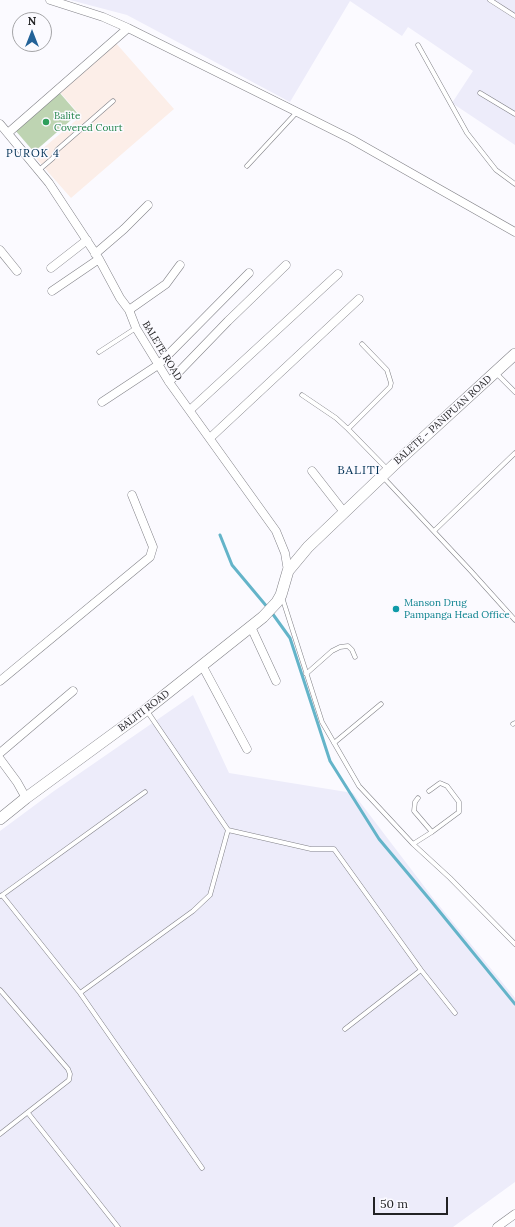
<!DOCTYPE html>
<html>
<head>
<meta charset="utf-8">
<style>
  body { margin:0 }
  #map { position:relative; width:515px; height:1227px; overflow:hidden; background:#fbfaff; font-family:Lora,serif }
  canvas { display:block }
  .north { position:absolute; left:12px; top:12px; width:40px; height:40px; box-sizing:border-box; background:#fbfaff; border:1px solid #a4a4a7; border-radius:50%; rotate:0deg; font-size:11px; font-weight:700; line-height:16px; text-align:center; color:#222224 }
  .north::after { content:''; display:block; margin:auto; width:14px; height:18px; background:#236298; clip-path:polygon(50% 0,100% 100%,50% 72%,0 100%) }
  .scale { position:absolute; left:373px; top:1197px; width:75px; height:18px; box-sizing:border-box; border:2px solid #222224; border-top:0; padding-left:5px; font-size:12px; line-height:14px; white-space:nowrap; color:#222224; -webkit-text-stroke:3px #fbfaff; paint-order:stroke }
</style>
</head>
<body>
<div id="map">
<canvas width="515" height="1227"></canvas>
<div class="north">N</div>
<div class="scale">50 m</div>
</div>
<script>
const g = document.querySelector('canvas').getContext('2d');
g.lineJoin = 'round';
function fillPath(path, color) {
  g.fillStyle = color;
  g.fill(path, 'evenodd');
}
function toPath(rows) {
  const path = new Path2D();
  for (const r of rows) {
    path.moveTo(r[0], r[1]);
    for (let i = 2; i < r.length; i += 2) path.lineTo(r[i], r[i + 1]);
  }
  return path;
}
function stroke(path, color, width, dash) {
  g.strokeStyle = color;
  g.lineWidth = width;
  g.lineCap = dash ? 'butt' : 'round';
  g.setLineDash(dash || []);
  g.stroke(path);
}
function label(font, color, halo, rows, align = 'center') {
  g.font = font + ' Lora,serif';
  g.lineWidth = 3;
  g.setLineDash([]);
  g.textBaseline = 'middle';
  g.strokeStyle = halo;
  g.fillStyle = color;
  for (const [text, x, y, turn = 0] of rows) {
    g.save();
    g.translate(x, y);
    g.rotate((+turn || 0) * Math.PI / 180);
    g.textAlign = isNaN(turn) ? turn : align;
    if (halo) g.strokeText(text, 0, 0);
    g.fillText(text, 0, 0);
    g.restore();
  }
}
fillPath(toPath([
  [70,0,515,0,515,145,452,103,473,71,408,27,402,36,350,1,290,102,127,15],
  [193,695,229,773,353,793,433,898,515,998,515,1182,453,1227,0,1227,0,831,54,791]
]), '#edecfa');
fillPath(toPath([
  [115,42,174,109,71,198,34,156,81,116,58,90]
]), '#fceee8');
fillPath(toPath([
  [59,92,78,114,34,152,15,130]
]), '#bed4b2');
stroke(toPath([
  [220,535,232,565,268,608],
  [272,613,290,638,330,761,379,839,431,901,515,1004]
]), '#64b4c9', 3);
const lane = toPath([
  [490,0,515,16],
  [418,45,467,133,496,170,515,184],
  [480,93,515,114],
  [247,166,297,112],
  [39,170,53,158,57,150,113,101],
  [362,344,387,370,391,383,390,387,348,429,388,470],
  [99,352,136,328],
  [496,373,515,392],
  [302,395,336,418,348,429],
  [382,476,470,570,515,620],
  [434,531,515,453],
  [282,597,322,722,359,786,413,844,450,878,515,944],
  [306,674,332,651,340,647,348,646,352,650,355,657],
  [147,711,228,830],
  [513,724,515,723],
  [334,743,381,704],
  [418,798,415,802,414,811,432,832],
  [413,844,432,832,459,812,459,802,447,786,440,783,429,791],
  [2,895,80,993,202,1168],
  [1,896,145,792],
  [0,990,68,1069,70,1074,69,1080,0,1134],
  [80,993,193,911,210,895,228,830,311,849,334,849,421,970,455,1013],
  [345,1029,421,970],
  [28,1113,118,1227]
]);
const street = toPath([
  [50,0,103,17,128,28,297,112,351,139,515,232],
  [0,124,49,183,99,259,120,298,129,310,136,328,169,382,276,531,285,553,288,571],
  [8,133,128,28],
  [0,250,17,271],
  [95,254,124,229,148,205],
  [51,268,87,240],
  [52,291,99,259],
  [129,310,166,284,180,265],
  [169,382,228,321,286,265],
  [102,402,158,365,249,273],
  [190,410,338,274],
  [210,438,359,299],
  [312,471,344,512],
  [251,627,276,681],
  [202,665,247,749],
  [0,681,150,557,153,547,132,495],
  [0,753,73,691],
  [0,759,17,782,26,798],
  [497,1227,515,1214]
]);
const secondary = toPath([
  [0,819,26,798,146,710,263,617,277,602,281,595,288,571,308,547,397,462,515,354]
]);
stroke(lane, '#828288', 5);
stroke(street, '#828288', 9);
stroke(secondary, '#828288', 12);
stroke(lane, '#fff', 4);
stroke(street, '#fff', 8);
stroke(secondary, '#fff', 11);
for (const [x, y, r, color] of [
  [46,122,4,"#2e9e5b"],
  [396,609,4,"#0f9aa8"]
]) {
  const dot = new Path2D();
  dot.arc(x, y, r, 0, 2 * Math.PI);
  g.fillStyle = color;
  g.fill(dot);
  stroke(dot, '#fbfaff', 1.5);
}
label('10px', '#27864d', '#fbfaff', [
  ["Balite",54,116],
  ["Covered Court",54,128]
], 'left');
label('10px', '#222224', '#fbfaff', [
  ["BALETE ROAD",162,351,59],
  ["BALETE - PANIPUAN ROAD",443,420,-42],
  ["BALITI ROAD",144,711,-37]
]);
label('10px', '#0d838f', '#fbfaff', [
  ["Manson Drug",404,603],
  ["Pampanga Head Office",404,615]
], 'left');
g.letterSpacing = '1px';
label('11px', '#033256', '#fbfaff', [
  ["PUROK 4",33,154]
]);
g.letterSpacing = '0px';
g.letterSpacing = '1px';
label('12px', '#033256', '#fbfaff', [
  ["BALITI",359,471]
]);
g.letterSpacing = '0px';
</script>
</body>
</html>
